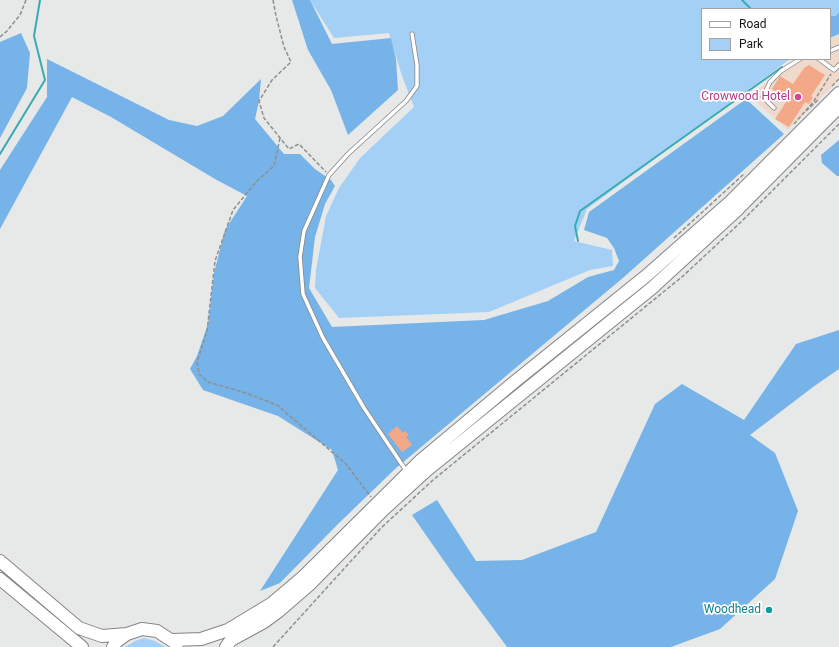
<!DOCTYPE html>
<html>
<head>
<meta charset="utf-8">
<style>
  body { margin:0 }
  #map { position:relative; width:839px; height:647px; overflow:hidden; background:#e7e8e8; font-family:Roboto,sans-serif }
  canvas { display:block }
  .legend { position:absolute; left:701px; top:8px; width:130px; height:52px; box-sizing:border-box; background:#fff; border:1px solid #a2a2a2; margin:0; padding:5px 7px; list-style:none; font-size:12px; color:#161616 }
  .legend li { display:flex; align-items:center; gap:8px; height:20px }
  .legend b { width:20px; border:1px solid #a2a2a2 }
</style>
</head>
<body>
<div id="map">
<canvas width="839" height="647"></canvas>
<ul class="legend">
<li><b style="height:5px;background:#fff"></b>Road</li>
<li><b style="height:11px;background:#a4d0f6"></b>Park</li>
</ul>
</div>
<script>
const g = document.querySelector('canvas').getContext('2d');
g.lineJoin = 'round';
function fillPath(path, color) {
  g.fillStyle = color;
  g.fill(path, 'evenodd');
}
function toPath(rows) {
  const path = new Path2D();
  for (const r of rows) {
    path.moveTo(r[0], r[1]);
    for (let i = 2; i < r.length; i += 2) path.lineTo(r[i], r[i + 1]);
  }
  return path;
}
function stroke(path, color, width, dash) {
  g.strokeStyle = color;
  g.lineWidth = width;
  g.lineCap = dash ? 'butt' : 'round';
  g.setLineDash(dash || []);
  g.stroke(path);
}
function label(font, color, halo, rows, align = 'center') {
  g.font = font + ' Roboto,sans-serif';
  g.lineWidth = 3.5;
  g.setLineDash([]);
  g.textBaseline = 'middle';
  g.strokeStyle = halo;
  g.fillStyle = color;
  for (const [text, x, y, turn = 0] of rows) {
    g.save();
    g.translate(x, y);
    g.rotate((+turn || 0) * Math.PI / 180);
    g.textAlign = isNaN(turn) ? turn : align;
    if (halo) g.strokeText(text, 0, 0);
    g.fillText(text, 0, 0);
    g.restore();
  }
}
fillPath(toPath([
  [839,35,839,80,788,130,750,96,794,59,830,59,830,40]
]), '#eed9cb');
fillPath(toPath([
  [310,0,839,0,839,18,830,26,830,9,702,9,702,59,790,59,587,209,574,241,612,250,613,266,590,270,489,312,339,318,315,288,316,270,326,216,339,188,360,158,414,107,402,76,389,33,334,38],
  [144,638,155,641,165,647,125,647,135,641]
]), '#a4d0f6');
fillPath(toPath([
  [292,0,310,0,332,44,391,38,396,59,398,90,348,135,331,90,308,50],
  [839,12,839,34,830,38,830,16,836,16],
  [21,33,30,53,27,88,0,138,0,42],
  [47,59,169,120,197,126,223,116,261,79,259,101,255,119,284,154,300,154,315,169,331,180,335,186,325,204,315,237,309,288,332,327,484,320,548,301,588,277,614,270,619,261,614,248,607,238,584,230,589,212,746,99,784,134,624,277,395,469,338,524,280,583,260,591,338,470,332,450,278,416,203,390,190,369,197,356,208,324,214,273,225,230,247,196,215,179,111,117,72,97,0,229,0,170,47,97],
  [839,140,839,176,837,176,822,163,821,155],
  [839,330,839,369,813,387,750,435,775,453,798,511,775,579,720,629,671,647,507,647,451,571,412,515,437,500,476,561,522,560,596,532,655,404,682,384,744,420,796,344]
]), '#75b3e8');
stroke(toPath([
  [742,0,751,9],
  [0,154,45,80,34,36,40,0],
  [578,241,575,226,580,211,782,67]
]), '#3aacb1', 2);
fillPath(toPath([
  [809,65,825,75,811,96,813,97,809,104,805,102,789,127,775,119,788,99,772,89,780,76,793,84,804,68],
  [397,426,403,433,405,431,409,435,406,437,412,445,402,452,388,434]
]), '#f3a987');
const lane = toPath([
  [830,51,839,47],
  [819,59,834,70,839,65],
  [774,108,763,97,770,82,781,71,800,59],
  [407,472,364,408,323,338,303,294,300,257,304,231,329,175,348,154,406,101,417,86,417,65,412,34]
]);
const primary = toPath([
  [0,561,79,628,102,636,127,634],
  [0,579,82,647],
  [172,640,201,639,228,630,271,604,304,576,421,460,513,383,646,276,730,202,839,93],
  [113,647,116,642,127,634,142,629,157,631,177,644],
  [226,647,231,640,264,622,279,611,309,585,383,510,427,470,652,288,736,211,839,107]
]);
stroke(lane, '#858586', 5);
stroke(primary, '#858586', 14);
stroke(toPath([
  [273,0,276,16,284,47,291,62,272,80,259,101,264,118,289,149,299,144,326,172],
  [0,37,7,31,20,15,26,0],
  [832,86,839,79],
  [806,111,818,100],
  [794,124,814,101,831,74],
  [280,138,274,166,256,182,233,210,215,261,207,331,197,362,199,374,208,382,246,393,277,405,346,464,371,497],
  [674,238,745,173],
  [273,647,381,528,433,480,683,276,741,222,839,124]
]), '#8e8f8f', 1.5, [4, 2]);
stroke(lane, '#fff', 3.5);
stroke(primary, '#fff', 12);
for (const [x, y, r, color] of [
  [798,97,4,"#d1479c"],
  [769,610,4,"#0f9aa8"]
]) {
  const dot = new Path2D();
  dot.arc(x, y, r, 0, 2 * Math.PI);
  g.fillStyle = color;
  g.fill(dot);
  stroke(dot, '#fff', 1.5);
}
label('12px', '#b23c85', '#fff', [
  ["Crowwood Hotel",790,97]
], 'right');
label('12px', '#0d838f', '#fff', [
  ["Woodhead",761,610]
], 'right');
</script>
</body>
</html>
